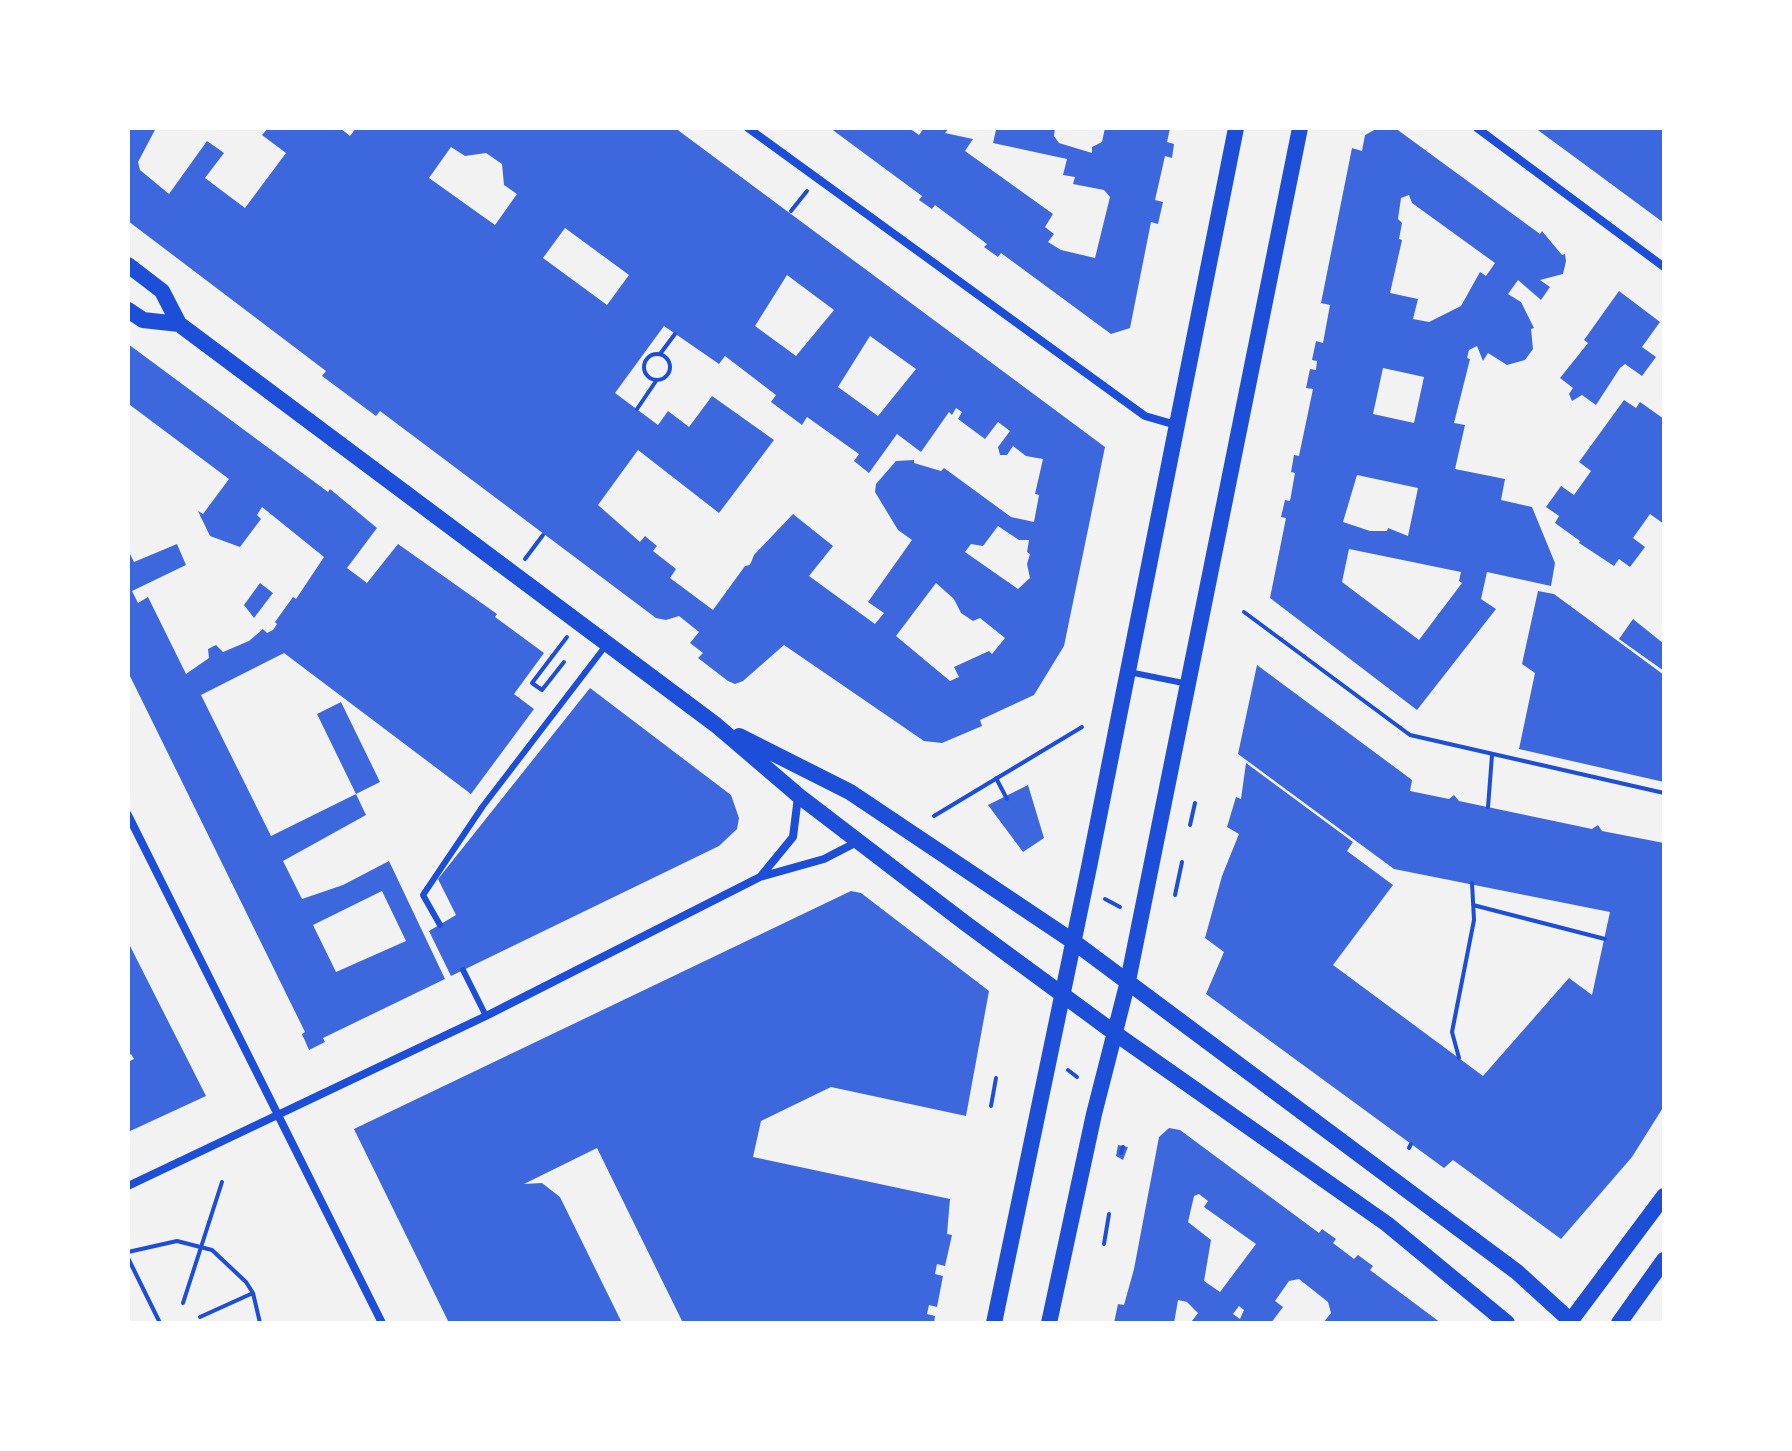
<!DOCTYPE html>
<html>
<head>
<meta charset="utf-8">
<style>
  body { margin:0 }
  #map { position:relative; width:1792px; height:1451px; overflow:hidden; background:#f2f2f2; font-family:"Fira Sans",sans-serif }
  canvas { display:block }
  .frame { position:absolute; inset:0; border:130px solid #fff; pointer-events:none }
</style>
</head>
<body>
<div id="map">
<canvas width="1792" height="1451"></canvas>
<div class="frame"></div>
</div>
<script>
const g = document.querySelector('canvas').getContext('2d');
g.lineJoin = 'round';
function fillPath(path, color) {
  g.fillStyle = color;
  g.fill(path, 'evenodd');
}
function toPath(rows) {
  const path = new Path2D();
  for (const r of rows) {
    if (r.length === 3) {
      path.moveTo(r[0] + r[2], r[1]);
      path.arc(r[0], r[1], r[2], 0, 2 * Math.PI);
      continue;
    }
    path.moveTo(r[0], r[1]);
    for (let i = 2; i < r.length; i += 2) path.lineTo(r[i], r[i + 1]);
  }
  return path;
}
function stroke(path, color, width, dash) {
  g.strokeStyle = color;
  g.lineWidth = width;
  g.lineCap = dash ? 'butt' : 'round';
  g.setLineDash(dash || []);
  g.stroke(path);
}
fillPath(toPath([
  [128,128,156,128,138,162,140,170,169,194,207,141,224,153,205,178,245,208,286,153,262,135,268,128,340,128,350,136,356,128,675,128,1105,447,1064,646,1034,695,980,720,982,726,942,743,924,741,784,645,743,681,735,684,728,681,698,658,703,653,690,643,699,632,679,616,666,620,656,618,380,411,376,416,322,376,326,371,128,221],
  [451,147,465,156,486,153,502,164,504,185,517,194,495,225,429,178],
  [565,228,629,275,607,305,543,258],
  [787,275,834,310,796,356,755,326],
  [664,326,719,364,725,356,776,395,771,402,802,425,807,417,859,454,854,461,869,473,897,434,921,452,949,412,952,415,956,408,962,412,958,419,985,439,998,422,1010,431,998,447,1000,455,1007,455,1013,446,1026,456,1043,459,1035,494,1039,495,1034,522,1011,517,944,468,941,471,914,463,914,460,896,461,876,484,875,492,898,530,912,540,868,602,884,613,875,624,809,576,833,546,793,514,754,555,750,565,745,566,713,610,670,578,676,569,653,551,657,546,645,536,640,542,598,505,638,450,719,513,774,440,712,396,689,427,668,411,658,425,615,393],
  [870,336,916,369,878,416,838,387],
  [998,526,1019,540,1029,540,1027,552,1030,554,1027,564,1030,578,1018,589,965,552,971,544,983,546],
  [936,583,954,599,961,613,973,621,980,618,1005,638,992,654,989,651,954,667,959,677,950,681,896,636],
  [830,128,909,128,919,135,924,128,949,128,945,133,973,139,965,151,1053,214,1045,227,1054,234,1048,242,1061,250,1095,258,1110,197,1104,190,1073,184,1075,177,1063,175,1067,159,993,143,996,130,1055,128,1054,136,1059,143,1092,153,1092,147,1102,142,1105,128,1170,128,1167,142,1174,144,1172,158,1165,156,1155,200,1163,202,1158,224,1151,222,1130,328,1111,334,1001,253,998,257,984,247,987,244,935,205,932,209,919,200,922,196],
  [1378,128,1395,128,1540,234,1542,231,1562,255,1565,254,1566,261,1563,274,1540,280,1550,287,1541,300,1518,280,1508,294,1521,302,1534,328,1531,329,1533,349,1525,360,1507,365,1488,353,1483,361,1477,346,1469,350,1467,358,1470,359,1454,423,1465,425,1455,469,1505,479,1501,500,1532,507,1555,563,1551,586,1487,572,1481,599,1496,609,1417,710,1270,598,1286,518,1281,517,1285,500,1290,501,1295,473,1291,472,1294,455,1299,456,1313,389,1306,388,1310,369,1316,370,1317,361,1312,360,1316,341,1323,343,1330,305,1321,303,1352,148,1362,151,1365,135],
  [1409,195,1412,203,1495,263,1486,276,1480,272,1461,306,1429,322,1413,319,1418,299,1390,293,1402,240,1399,239,1402,223,1398,219,1401,198],
  [1383,368,1424,377,1414,423,1373,414],
  [1357,475,1418,488,1408,536,1388,528,1387,531,1370,531,1343,522],
  [1349,549,1461,572,1459,581,1462,583,1419,640,1342,582],
  [1535,128,1664,128,1664,223,1580,161],
  [1619,291,1660,322,1642,347,1656,357,1642,376,1625,364,1620,368,1596,405,1582,395,1572,401,1569,394,1573,388,1560,378,1588,343,1584,340],
  [128,344,328,492,330,489,377,528,347,568,367,583,398,544,497,614,495,617,544,653,514,694,534,709,471,794,284,653,201,695,271,836,356,794,366,815,283,861,302,899,343,885,389,861,445,979,323,1038,325,1042,309,1050,302,1034,305,1032,128,672,128,550,134,562,177,544,186,565,132,591,138,603,148,597,186,674,209,658,208,649,216,645,223,652,249,641,263,629,267,633,273,630,277,624,275,622,293,597,296,599,324,557,262,507,257,515,261,519,240,547,210,536,198,511,203,514,229,479,130,405,128,408],
  [382,891,406,941,336,972,313,925],
  [1624,400,1636,408,1640,402,1664,419,1664,524,1650,514,1633,538,1645,547,1630,567,1619,559,1614,566,1579,543,1580,541,1555,523,1559,516,1546,507,1561,486,1574,495,1591,471,1579,462],
  [260,583,273,593,254,618,244,605],
  [1538,591,1554,594,1664,675,1664,782,1519,749,1535,673,1522,664],
  [1633,619,1664,644,1664,671,1619,639],
  [1257,665,1412,780,1410,791,1449,799,1454,795,1459,801,1592,829,1598,825,1602,831,1664,843,1664,1106,1632,1157,1561,1239,1453,1160,1444,1168,1206,994,1224,952,1205,938,1222,876,1239,834,1227,827,1236,797,1241,799,1246,763,1353,842,1347,851,1393,885,1333,965,1483,1076,1569,978,1592,995,1610,912,1394,869,1238,754],
  [590,688,731,795,739,818,737,829,719,846,451,976,429,931,456,915,438,879],
  [341,702,380,782,356,794,317,714],
  [1028,785,1044,838,1023,852,988,805],
  [851,891,861,893,989,991,966,1116,831,1087,761,1121,753,1157,950,1199,947,1234,952,1235,945,1266,937,1264,935,1274,943,1276,937,1307,929,1305,927,1314,935,1316,934,1323,683,1323,597,1148,524,1184,542,1183,560,1197,622,1323,449,1323,354,1129],
  [128,942,206,1096,128,1132,128,1062,134,1059,131,1054,128,1056],
  [1169,1128,1180,1130,1319,1233,1322,1229,1336,1239,1333,1243,1354,1259,1358,1255,1373,1266,1370,1270,1441,1323,1323,1323,1331,1313,1328,1302,1299,1279,1289,1281,1275,1301,1283,1307,1271,1323,1196,1323,1192,1321,1198,1313,1187,1302,1178,1300,1174,1323,1114,1323,1118,1304,1124,1305,1134,1269,1159,1137],
  [1199,1194,1208,1201,1204,1207,1256,1244,1220,1292,1204,1281,1211,1240,1188,1222,1194,1196],
  [1239,1306,1244,1310,1240,1319,1233,1314],
  [1118,1145,1128,1147,1123,1160,1116,1156]
]), '#3d67dc');
stroke(toPath([
  [791,211,807,191],
  [657,367,13],
  [660,354,675,334],
  [637,409,656,381],
  [525,559,543,535],
  [1244,612,1410,735,1664,793],
  [564,662,542,690,532,683,567,637],
  [996,778,1007,799],
  [1488,807,1492,755],
  [934,816,1082,727],
  [1190,825,1195,803],
  [1175,895,1182,862],
  [1105,899,1120,907],
  [1473,905,1605,939],
  [1459,1058,1452,1032,1474,920,1472,883],
  [1068,1070,1077,1077],
  [991,1106,996,1078],
  [1409,1148,1411,1144],
  [1121,1153,1123,1147],
  [1104,1244,1109,1214],
  [128,1252,177,1241,212,1250,246,1282,253,1293,260,1323],
  [128,1258,160,1323],
  [183,1303,222,1182],
  [200,1317,253,1293]
]), '#1d4ed8', 4);
stroke(toPath([
  [1129,672,1188,684],
  [440,925,423,895,483,806,607,644],
  [463,970,486,1016]
]), '#1d4ed8', 6);
stroke(toPath([
  [748,128,1145,416,1176,425],
  [1477,128,1664,267],
  [128,815,382,1323],
  [761,876,793,837,798,797],
  [128,1186,486,1016,760,877,824,859,857,842]
]), '#1d4ed8', 8);
stroke(toPath([
  [128,265,162,291,179,324,716,725,799,796,965,923,1116,1034,1387,1224,1507,1323],
  [128,310,143,320,179,324],
  [739,736,850,792,1074,942,1517,1272,1573,1323],
  [994,1323,1089,867,1236,128],
  [1049,1323,1094,1114,1128,981,1300,128],
  [1569,1323,1664,1196],
  [1619,1323,1664,1260]
]), '#1d4ed8', 16);
</script>
</body>
</html>
